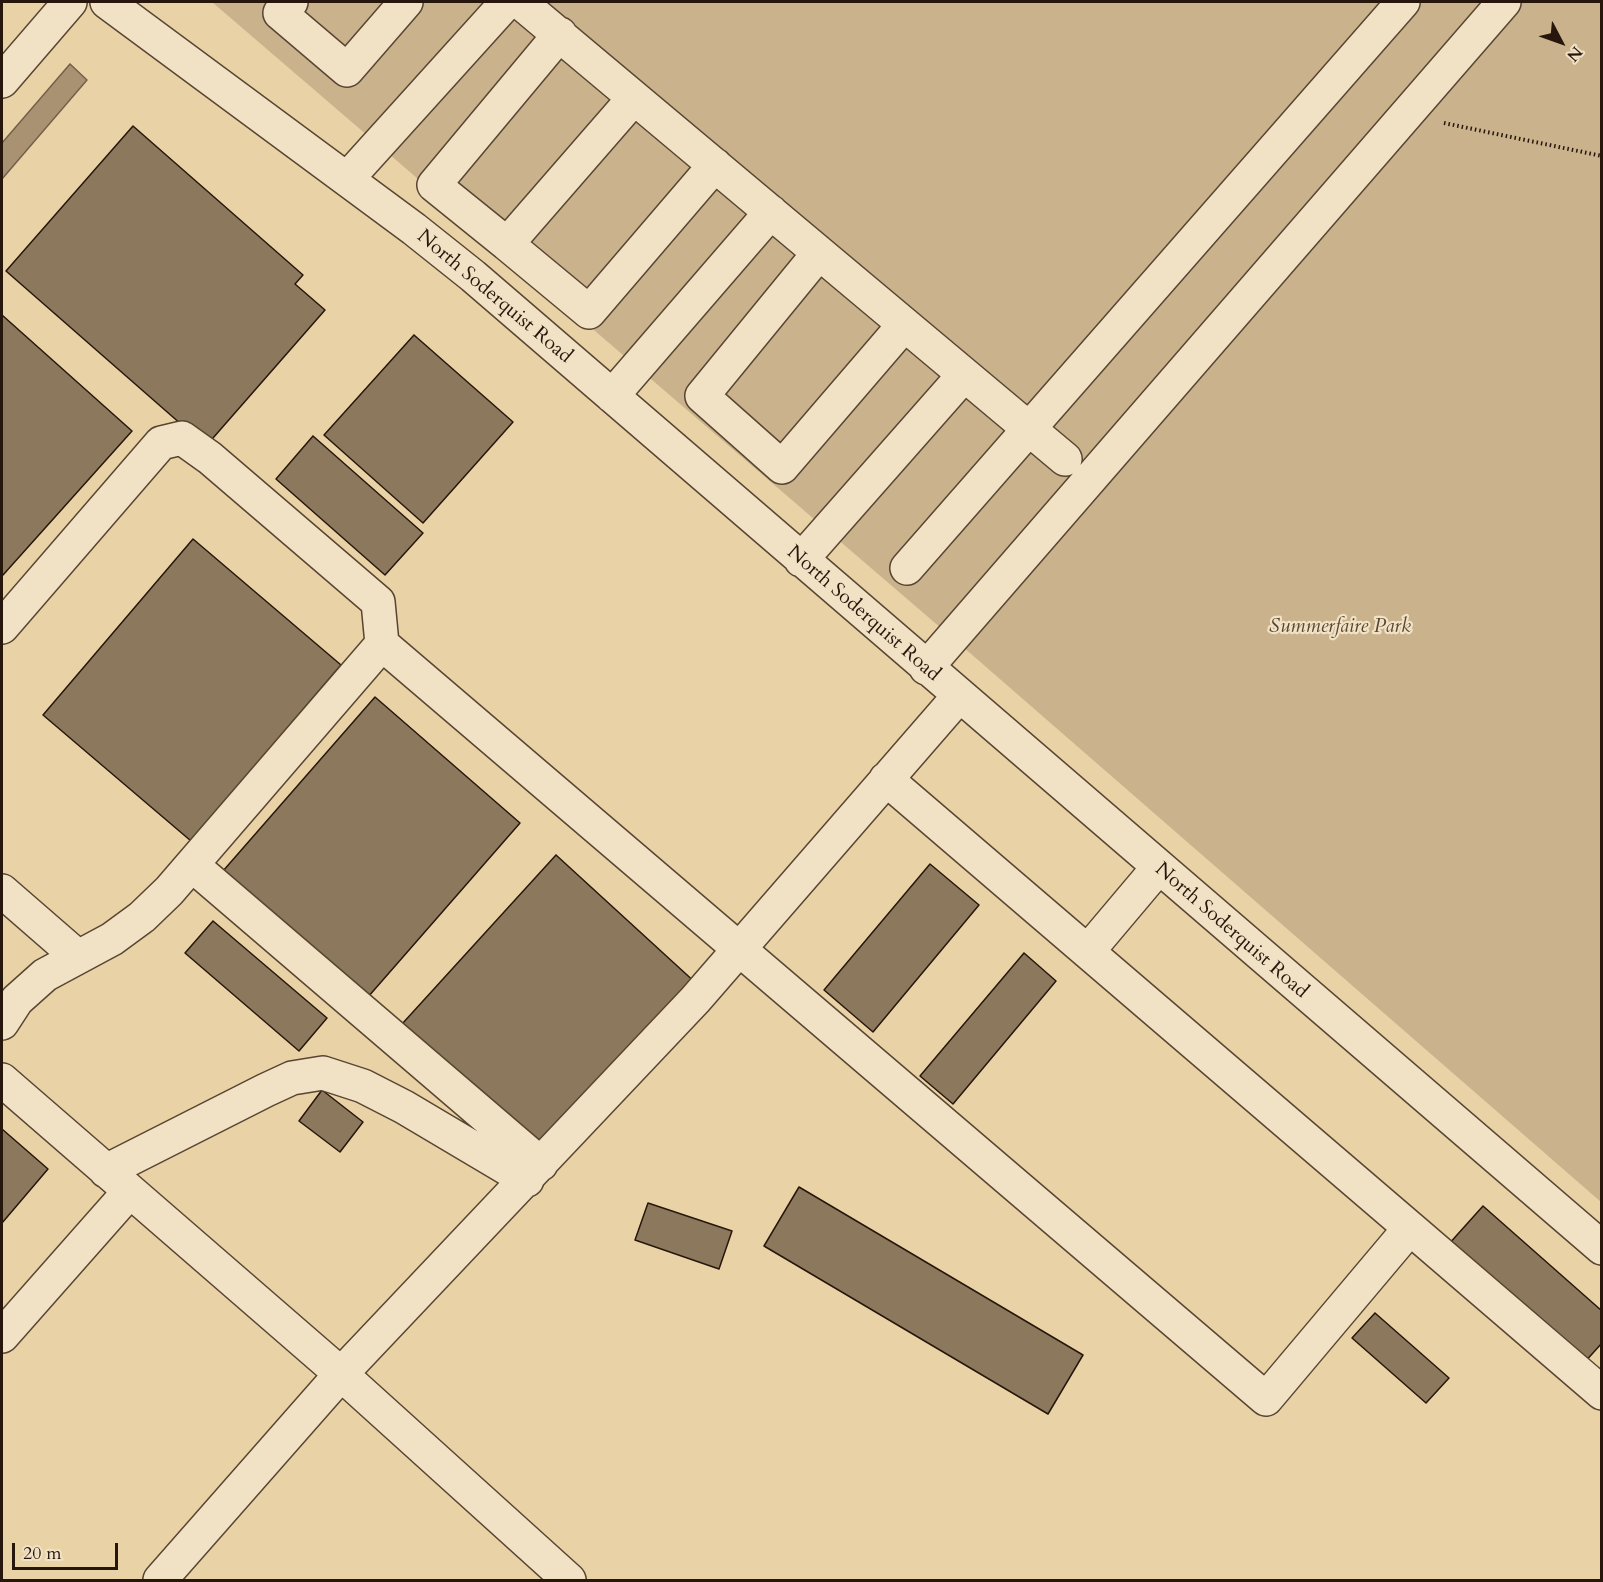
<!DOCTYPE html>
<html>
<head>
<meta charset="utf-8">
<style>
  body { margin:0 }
  #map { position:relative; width:1603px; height:1582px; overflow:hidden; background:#ead2a7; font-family:Cardo,serif }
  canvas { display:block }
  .frame { position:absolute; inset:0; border:3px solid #27160b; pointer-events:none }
  .north { position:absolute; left:1531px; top:12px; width:60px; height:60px; -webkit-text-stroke:4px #f1e2c6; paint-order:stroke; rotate:131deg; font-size:16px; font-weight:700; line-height:24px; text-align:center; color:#27160b }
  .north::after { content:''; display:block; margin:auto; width:21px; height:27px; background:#27160b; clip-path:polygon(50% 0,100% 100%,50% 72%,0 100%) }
  .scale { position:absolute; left:12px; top:1543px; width:106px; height:27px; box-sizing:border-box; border:3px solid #27160b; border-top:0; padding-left:8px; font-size:18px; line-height:21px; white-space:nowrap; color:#27160b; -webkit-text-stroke:4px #f1e2c6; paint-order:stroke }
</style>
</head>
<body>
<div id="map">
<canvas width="1603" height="1582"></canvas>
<div class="frame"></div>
<div class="north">N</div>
<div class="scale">20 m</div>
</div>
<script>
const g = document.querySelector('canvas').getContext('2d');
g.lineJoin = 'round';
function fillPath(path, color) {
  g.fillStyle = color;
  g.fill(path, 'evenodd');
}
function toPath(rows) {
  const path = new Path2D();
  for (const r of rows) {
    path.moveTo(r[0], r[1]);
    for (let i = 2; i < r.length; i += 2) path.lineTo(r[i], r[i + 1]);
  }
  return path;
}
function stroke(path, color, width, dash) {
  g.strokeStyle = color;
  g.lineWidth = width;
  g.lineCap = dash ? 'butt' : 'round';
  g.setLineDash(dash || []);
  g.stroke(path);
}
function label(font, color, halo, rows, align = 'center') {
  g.font = font + ' Cardo,serif';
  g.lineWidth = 4.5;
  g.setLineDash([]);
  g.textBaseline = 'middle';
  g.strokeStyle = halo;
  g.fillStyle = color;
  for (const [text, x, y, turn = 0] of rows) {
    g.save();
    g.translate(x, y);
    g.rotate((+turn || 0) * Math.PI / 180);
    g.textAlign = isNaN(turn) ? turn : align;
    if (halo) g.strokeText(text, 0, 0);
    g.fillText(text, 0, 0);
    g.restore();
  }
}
fillPath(toPath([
  [212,2,1601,2,1601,1202,970,653]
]), '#c9b28c');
const water = toPath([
  [70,64,87,80,2,179,2,143,70,64]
]);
fillPath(water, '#a89272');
stroke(water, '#746049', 1.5);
const building = toPath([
  [133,126,303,275,295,284,325,310,206,446,6,271,133,126],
  [2,315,132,431,3,575,2,573,2,315],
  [414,335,513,422,423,523,324,435,414,335],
  [313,436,423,533,385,575,276,479,313,436],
  [193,539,341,665,191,841,43,715,193,539],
  [375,697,520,823,368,997,223,871,375,697],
  [556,855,698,985,545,1154,402,1024,556,855],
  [930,864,979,905,873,1032,824,990,930,864],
  [213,921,327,1018,299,1051,185,953,213,921],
  [1024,953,1056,981,953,1104,920,1076,1024,953],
  [322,1090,363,1122,340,1152,299,1121,322,1090],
  [2,1129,48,1169,2,1223,2,1129],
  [799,1187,1083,1355,1048,1414,764,1246,799,1187],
  [648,1203,732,1231,719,1269,635,1240,648,1203],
  [1483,1206,1602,1311,1602,1343,1583,1364,1448,1245,1483,1206],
  [1375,1313,1449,1378,1426,1403,1352,1338,1375,1313]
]);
fillPath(building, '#8c785c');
stroke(building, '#27160b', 1.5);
const minor = toPath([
  [107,2,414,229,473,276,1602,1248],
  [291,2,280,13,347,70,406,2],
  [520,2,1065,459],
  [2,81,70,2],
  [634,98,507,244,589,312,715,165],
  [347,179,507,2],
  [507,244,434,185,560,34],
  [819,253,702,396,782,467,904,325],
  [612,396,771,212],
  [801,560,964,375],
  [907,568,1403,2],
  [2,627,161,443,182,438,210,458,378,602,382,644],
  [926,668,1504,2],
  [192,865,541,1164],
  [2,891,78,957],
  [1088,951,1158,868],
  [2,1023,17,1000,45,975,112,939,142,917,169,891,382,644,1266,1399,1410,1228,886,779],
  [2,1080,341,1374,569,1580],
  [106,1171,266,1090,292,1078,323,1073,363,1086,404,1107,527,1180],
  [1410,1228,1602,1393],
  [2,1336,130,1191],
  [160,1580,341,1374,695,1000,959,696]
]);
stroke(minor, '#584532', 36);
stroke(toPath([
  [1444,123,1602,156]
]), '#27160b', 4, [1.5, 3]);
stroke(minor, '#f1e2c6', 33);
label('20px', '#27160b', '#f1e2c6', [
  ["North Soderquist Road",494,297,40],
  ["North Soderquist Road",863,614,41],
  ["North Soderquist Road",1231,931,41]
]);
label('italic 20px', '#584532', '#f1e2c6', [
  ["Summerfaire Park",1340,627]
]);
</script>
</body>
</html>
